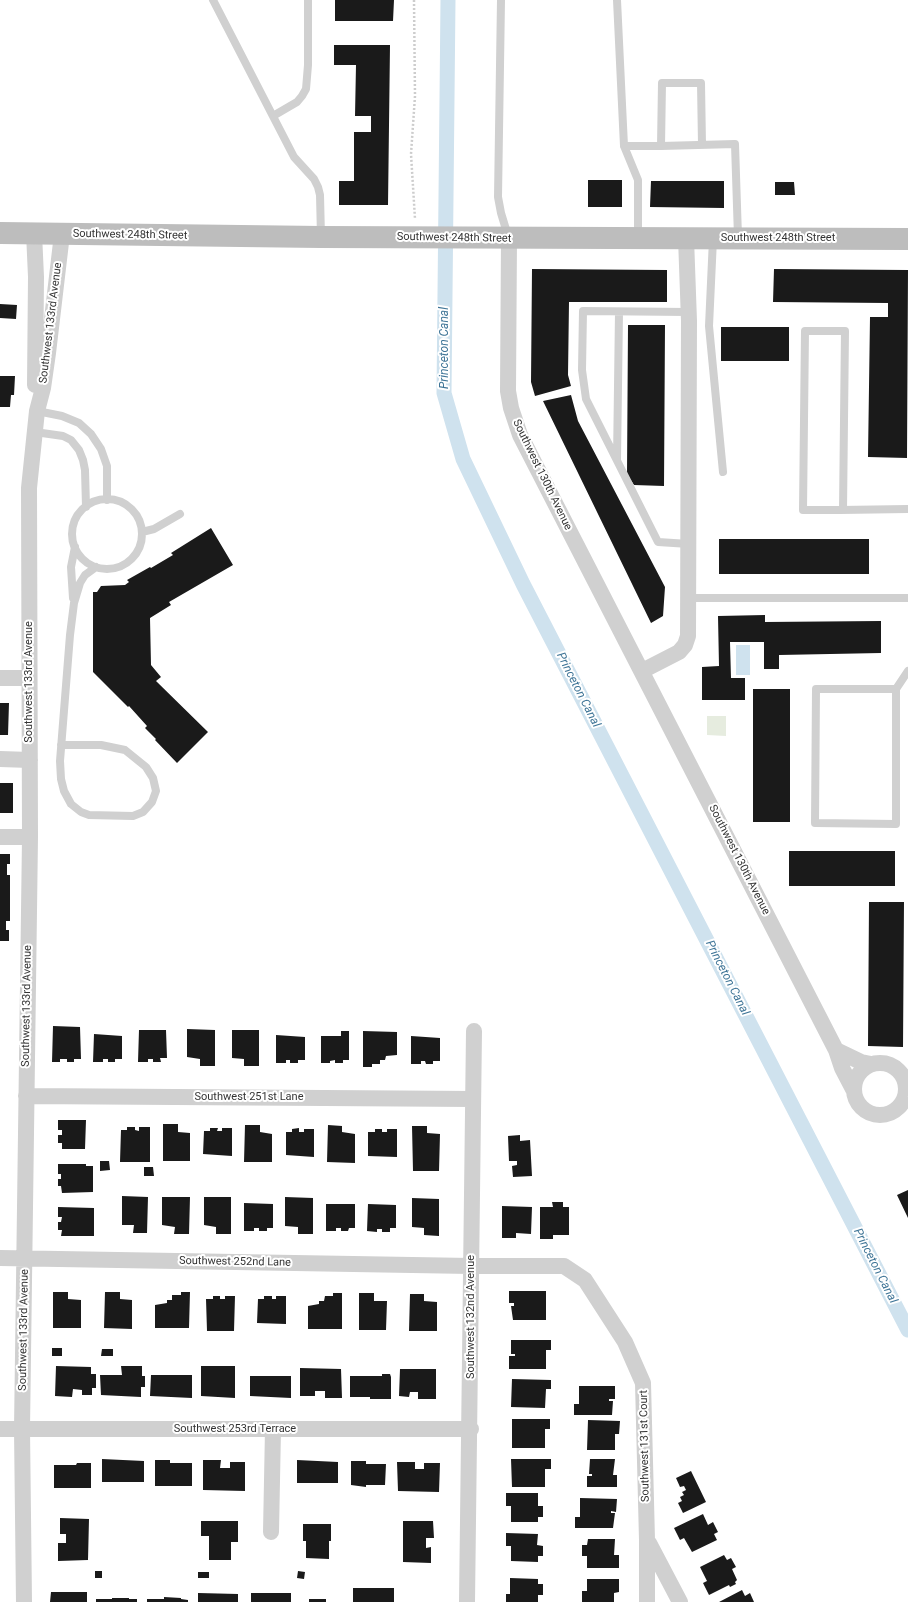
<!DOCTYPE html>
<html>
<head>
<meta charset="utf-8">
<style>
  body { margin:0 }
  canvas { display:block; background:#fff }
</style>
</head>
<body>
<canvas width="908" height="1602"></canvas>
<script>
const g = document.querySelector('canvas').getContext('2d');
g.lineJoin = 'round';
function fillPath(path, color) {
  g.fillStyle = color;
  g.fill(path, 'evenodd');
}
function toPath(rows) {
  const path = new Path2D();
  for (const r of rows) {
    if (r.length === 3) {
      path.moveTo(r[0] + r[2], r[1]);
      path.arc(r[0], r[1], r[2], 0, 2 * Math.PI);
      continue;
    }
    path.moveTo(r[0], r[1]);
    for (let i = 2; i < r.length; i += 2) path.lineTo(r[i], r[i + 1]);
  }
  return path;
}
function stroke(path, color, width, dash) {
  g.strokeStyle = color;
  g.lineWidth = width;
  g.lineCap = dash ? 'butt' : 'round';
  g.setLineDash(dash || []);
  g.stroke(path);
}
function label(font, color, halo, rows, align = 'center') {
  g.font = font + ' Roboto,sans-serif';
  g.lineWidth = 4;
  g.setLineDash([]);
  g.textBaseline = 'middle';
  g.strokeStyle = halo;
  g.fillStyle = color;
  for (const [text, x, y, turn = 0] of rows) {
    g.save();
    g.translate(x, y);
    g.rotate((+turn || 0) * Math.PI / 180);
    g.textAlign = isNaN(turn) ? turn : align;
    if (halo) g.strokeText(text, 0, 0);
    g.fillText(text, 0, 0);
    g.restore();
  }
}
fillPath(toPath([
  [707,716,726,716,726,736,707,735]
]), '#e6ecdf');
fillPath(toPath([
  [736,645,750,645,750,675,736,675]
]), '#cfe2ee');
stroke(toPath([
  [448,0,444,393,463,459,523,584,908,1330]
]), '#cfe2ee', 15);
fillPath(toPath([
  [335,0,394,0,393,21,335,21],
  [334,45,390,45,388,205,339,205,339,181,354,181,354,132,371,132,371,116,355,116,356,65,334,65],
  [588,180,622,180,622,207,588,207],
  [651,181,724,181,724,208,650,207],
  [775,182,794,182,795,195,775,195],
  [532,269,667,270,667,302,569,302,568,375,571,386,535,396,531,382],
  [774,269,908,270,907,458,868,457,870,317,888,317,888,303,773,302],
  [0,304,17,305,16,319,0,318],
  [628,325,665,325,664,486,634,485,627,474],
  [721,327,789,327,789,361,721,361],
  [0,376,15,376,14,395,11,395,10,407,0,407],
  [571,395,578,421,665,587,663,616,651,623,543,401],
  [211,528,233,565,169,602,171,605,150,618,151,665,161,677,156,681,208,732,177,763,155,740,156,739,145,728,147,726,129,706,128,707,93,672,93,592,97,592,101,586,125,585,129,582,127,580,150,567,151,568,173,555,171,553],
  [719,539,869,539,869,574,719,574],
  [765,615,765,622,881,621,881,653,779,655,779,669,764,669,764,642,730,642,731,678,745,678,745,700,702,700,702,667,719,666,718,616],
  [753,689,790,689,790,822,753,822],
  [0,703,9,703,8,735,0,735],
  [0,783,13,783,13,813,0,813],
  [789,851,895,851,895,886,789,886],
  [0,854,10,854,10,864,7,864,7,875,10,875,10,921,6,921,6,930,9,930,9,941,0,941],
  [869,902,904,902,903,1047,868,1046],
  [53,1026,80,1027,81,1059,74,1059,74,1062,67,1062,67,1059,60,1059,60,1062,52,1062],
  [187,1029,215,1030,215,1066,200,1066,200,1059,187,1057],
  [139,1030,166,1030,167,1058,160,1058,161,1062,153,1062,153,1059,148,1059,148,1062,138,1062],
  [232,1030,259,1030,259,1066,244,1066,244,1059,232,1058],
  [341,1031,349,1031,349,1060,343,1060,343,1063,335,1063,335,1060,330,1061,330,1063,321,1063,321,1036,341,1036],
  [363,1031,397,1032,397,1055,386,1056,385,1060,380,1060,380,1064,372,1064,372,1067,363,1067],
  [94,1034,122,1036,122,1059,115,1059,115,1062,108,1062,108,1059,103,1059,103,1062,93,1062],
  [276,1035,305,1037,305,1060,298,1060,298,1063,290,1063,290,1060,286,1060,286,1063,276,1063],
  [411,1036,440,1038,440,1061,433,1061,433,1064,426,1064,425,1061,421,1061,421,1064,411,1064],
  [58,1120,86,1120,85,1149,62,1149,62,1143,58,1143,58,1135,62,1135,62,1130,58,1130],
  [163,1124,178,1124,178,1132,190,1133,190,1161,163,1161],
  [245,1125,260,1125,260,1132,272,1134,272,1162,244,1162],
  [328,1125,342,1126,342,1132,355,1134,355,1163,327,1162],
  [412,1126,427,1126,427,1133,440,1134,439,1171,413,1171],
  [127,1127,135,1127,135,1130,139,1131,139,1127,150,1127,150,1162,120,1162,121,1130,127,1130],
  [210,1128,218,1128,217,1131,222,1131,222,1128,232,1128,232,1156,203,1154,204,1131,210,1131],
  [299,1128,299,1132,304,1132,304,1129,314,1129,314,1157,286,1155,286,1132,292,1132,292,1129],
  [375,1129,382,1129,382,1132,387,1132,387,1129,397,1129,397,1157,368,1156,368,1132,375,1132],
  [520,1135,520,1141,530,1140,532,1176,513,1177,512,1166,517,1165,517,1161,509,1161,508,1136],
  [100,1161,109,1161,110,1170,100,1171],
  [58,1164,86,1164,86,1166,93,1166,93,1192,62,1193,61,1186,58,1186,58,1179,61,1179,61,1174,58,1174],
  [144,1167,153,1167,154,1176,144,1176],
  [908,1190,908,1218,897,1195],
  [122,1196,148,1197,147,1233,133,1233,134,1225,122,1225],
  [162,1197,190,1197,189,1234,174,1234,175,1227,162,1225],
  [204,1197,231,1197,231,1234,216,1234,216,1227,204,1225],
  [285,1197,313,1198,313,1234,298,1234,298,1227,285,1226],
  [412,1198,439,1199,439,1236,424,1235,424,1228,412,1227],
  [552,1202,563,1202,563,1207,569,1207,569,1235,553,1235,553,1239,540,1239,540,1207,553,1207],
  [244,1203,273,1204,273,1228,267,1228,267,1231,259,1231,259,1228,254,1228,254,1231,244,1231],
  [326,1204,355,1204,355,1228,349,1228,348,1231,341,1231,341,1228,336,1228,336,1231,326,1231],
  [368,1204,396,1205,396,1228,390,1228,390,1232,382,1232,382,1229,377,1229,377,1232,367,1231],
  [502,1206,532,1207,531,1234,516,1233,516,1238,502,1238],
  [58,1207,94,1208,94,1236,61,1236,62,1230,58,1230,58,1222,61,1222,62,1217,58,1217],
  [509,1291,546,1291,546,1320,513,1320,511,1306,514,1306,514,1303,509,1303],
  [53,1292,68,1292,68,1299,81,1300,81,1328,53,1328],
  [105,1292,120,1292,120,1299,132,1300,132,1329,104,1328],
  [181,1292,190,1292,189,1328,155,1328,155,1305,167,1303,167,1300,172,1300,172,1295,181,1295],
  [333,1293,342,1293,342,1329,308,1329,308,1306,319,1304,319,1301,324,1301,325,1296,333,1296],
  [359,1293,374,1293,374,1301,387,1301,386,1330,359,1330],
  [410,1294,424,1294,424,1301,437,1302,437,1331,409,1331],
  [213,1296,220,1296,220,1299,225,1299,225,1296,235,1296,234,1331,207,1331,206,1299,213,1299],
  [264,1296,272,1296,272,1299,276,1299,276,1296,286,1296,286,1324,257,1323,258,1299,264,1299],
  [511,1340,551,1340,551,1350,546,1350,546,1369,509,1369,509,1356,515,1356,515,1354,511,1354],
  [52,1348,62,1348,62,1356,52,1356],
  [102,1349,113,1349,113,1356,101,1356],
  [56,1366,91,1367,91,1374,96,1374,96,1388,92,1388,92,1395,82,1395,82,1390,73,1389,72,1397,55,1396],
  [121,1366,142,1366,142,1376,145,1376,145,1387,141,1387,141,1397,101,1395,100,1375,122,1375],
  [201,1366,235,1366,235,1398,201,1396],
  [300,1368,341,1369,342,1398,325,1398,325,1391,315,1391,315,1396,300,1396],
  [400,1369,436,1369,436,1399,418,1399,418,1392,410,1392,409,1397,399,1396],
  [382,1374,390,1374,391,1377,391,1399,370,1399,370,1397,350,1397,350,1376,382,1376],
  [151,1375,192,1375,192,1398,150,1396],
  [250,1376,291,1376,291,1398,250,1396],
  [512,1379,551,1380,551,1389,546,1389,545,1408,511,1407],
  [579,1386,615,1386,615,1399,609,1399,609,1401,613,1401,612,1415,574,1415,574,1404,579,1404],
  [512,1419,550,1419,550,1429,545,1429,545,1448,512,1448],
  [588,1420,620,1421,619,1434,615,1434,615,1450,587,1450],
  [102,1459,144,1461,144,1482,102,1482],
  [511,1459,551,1459,551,1469,545,1469,545,1487,512,1487],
  [590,1459,615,1459,613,1475,617,1475,617,1487,587,1487,587,1476,592,1476,592,1474,589,1474],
  [155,1460,170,1460,170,1463,192,1463,192,1486,155,1486],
  [203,1460,221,1460,220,1468,230,1468,230,1462,245,1462,245,1491,203,1490],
  [297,1460,338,1462,338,1483,297,1483],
  [351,1461,366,1461,366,1464,386,1464,385,1485,366,1485,366,1487,351,1485],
  [397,1462,415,1462,415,1469,424,1469,424,1463,440,1463,439,1492,398,1491],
  [77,1463,91,1463,91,1488,54,1488,54,1465,76,1465],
  [691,1471,706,1502,683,1513,678,1503,682,1501,680,1497,684,1495,682,1492,686,1490,684,1486,680,1487,676,1478],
  [506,1493,538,1493,538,1506,543,1506,543,1517,538,1517,538,1522,511,1522,511,1506,506,1506],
  [580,1498,617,1499,616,1512,611,1511,611,1513,615,1513,613,1528,575,1528,575,1517,580,1517],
  [703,1514,708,1525,713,1522,718,1532,714,1534,717,1540,692,1552,684,1538,680,1540,674,1528],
  [60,1518,89,1519,88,1560,58,1561,58,1543,66,1543,66,1534,60,1534],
  [201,1521,238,1521,238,1542,231,1542,231,1560,209,1560,209,1536,201,1536],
  [403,1521,433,1521,434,1538,426,1538,426,1548,431,1547,431,1563,403,1562],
  [303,1524,331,1524,331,1541,329,1541,329,1559,306,1558,306,1541,303,1541],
  [506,1533,538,1534,537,1545,543,1546,543,1556,538,1556,538,1562,511,1561,511,1546,506,1546],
  [588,1539,615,1539,614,1555,619,1555,619,1568,587,1568,587,1556,582,1556,582,1545,587,1545],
  [724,1555,727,1560,731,1558,736,1567,732,1569,737,1580,735,1582,736,1584,730,1587,729,1585,709,1595,703,1583,707,1581,700,1567],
  [95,1571,102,1571,102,1578,95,1578],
  [298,1571,305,1572,304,1579,297,1578],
  [198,1572,209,1572,209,1578,198,1578],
  [510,1578,538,1579,538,1584,543,1584,543,1595,538,1595,538,1602,506,1602,506,1594,510,1594],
  [587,1579,619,1579,619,1592,614,1593,614,1602,582,1602,582,1591,587,1591],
  [353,1588,394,1588,394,1602,353,1602],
  [742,1590,745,1596,750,1593,754,1602,719,1602],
  [51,1592,87,1592,87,1602,50,1602],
  [198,1593,238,1594,238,1602,198,1602],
  [251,1593,291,1593,291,1602,251,1602],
  [164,1597,181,1598,181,1599,188,1600,188,1602,147,1602,147,1599,164,1599],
  [112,1598,129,1598,129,1599,137,1599,137,1602,96,1602,96,1599,112,1599],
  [309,1599,326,1599,326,1602,309,1602]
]), '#1a1a1a');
stroke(toPath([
  [414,0,415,96,411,154,415,219]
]), '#cdcdcd', 2.5, [2, 2]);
stroke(toPath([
  [213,0,294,157,314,179,318,187,320,195,321,237],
  [501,0,498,197,501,213,508,236],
  [617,0,624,146,638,180,638,237],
  [273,116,297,102,302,96,306,89,308,65,308,0],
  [624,146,661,146,735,144,738,237],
  [661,146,662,83,701,83,702,145],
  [713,239,709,326,723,472],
  [688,312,583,311,582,370,586,399,658,542,689,544],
  [37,411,62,416,79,423,91,434,101,449,107,466,107,500],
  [35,432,63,436,71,440,79,450,83,460,85,470,86,507],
  [617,460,619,312],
  [107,534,35],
  [843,510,845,331,805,331,803,510,840,510,908,509],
  [142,532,154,529,180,514],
  [73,598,71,567,75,547],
  [688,598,908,598],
  [896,689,816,689,815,823,896,824,896,689,908,671],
  [61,745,101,745,125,750,146,767,153,778,156,791,152,802,143,812,133,816,89,815,81,812,71,804,64,791,61,779,60,761,70,635,74,603,80,583,85,575,96,567]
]), '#d0d0d0', 8);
stroke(toPath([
  [34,233,36,277,35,385],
  [509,239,508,391,511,408,520,435,836,1050,842,1068,854,1091],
  [642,671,679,652,685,645,688,636,689,321,686,238],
  [0,678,29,678],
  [0,759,30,760],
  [0,837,30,837],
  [836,1050,861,1062,871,1064],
  [880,1089,26],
  [26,1096,473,1099],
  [0,1258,471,1266,564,1266,585,1280,625,1342,643,1383,647,1540,647,1602],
  [0,1429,471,1429],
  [271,1532,273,1429],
  [649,1543,680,1602],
  [24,1602,22,1429,30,837,29,488,37,411,43,388,48,353,62,234],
  [467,1602,474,1031]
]), '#d0d0d0', 16);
stroke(toPath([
  [0,233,321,237,908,239]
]), '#bdbdbd', 22);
label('11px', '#333', '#fff', [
  ["Southwest 248th Street",130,235,1],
  ["Southwest 248th Street",454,238,1],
  ["Southwest 248th Street",778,238],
  ["Southwest 133rd Avenue",51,323,-83],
  ["Southwest 130th Avenue",542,475,64],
  ["Southwest 133rd Avenue",29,682,-90],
  ["Southwest 130th Avenue",739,860,63],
  ["Southwest 133rd Avenue",27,1006,-89],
  ["Southwest 251st Lane",249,1097],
  ["Southwest 252nd Lane",235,1262,1],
  ["Southwest 132nd Avenue",471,1317,-90],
  ["Southwest 133rd Avenue",24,1330,-89],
  ["Southwest 253rd Terrace",235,1429],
  ["Southwest 131st Court",645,1446,-91]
]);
label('italic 12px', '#3f7597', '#fff', [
  ["Princeton Canal",445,348,-90],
  ["Princeton Canal",578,690,63],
  ["Princeton Canal",727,978,63],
  ["Princeton Canal",875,1266,63]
]);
</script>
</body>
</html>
